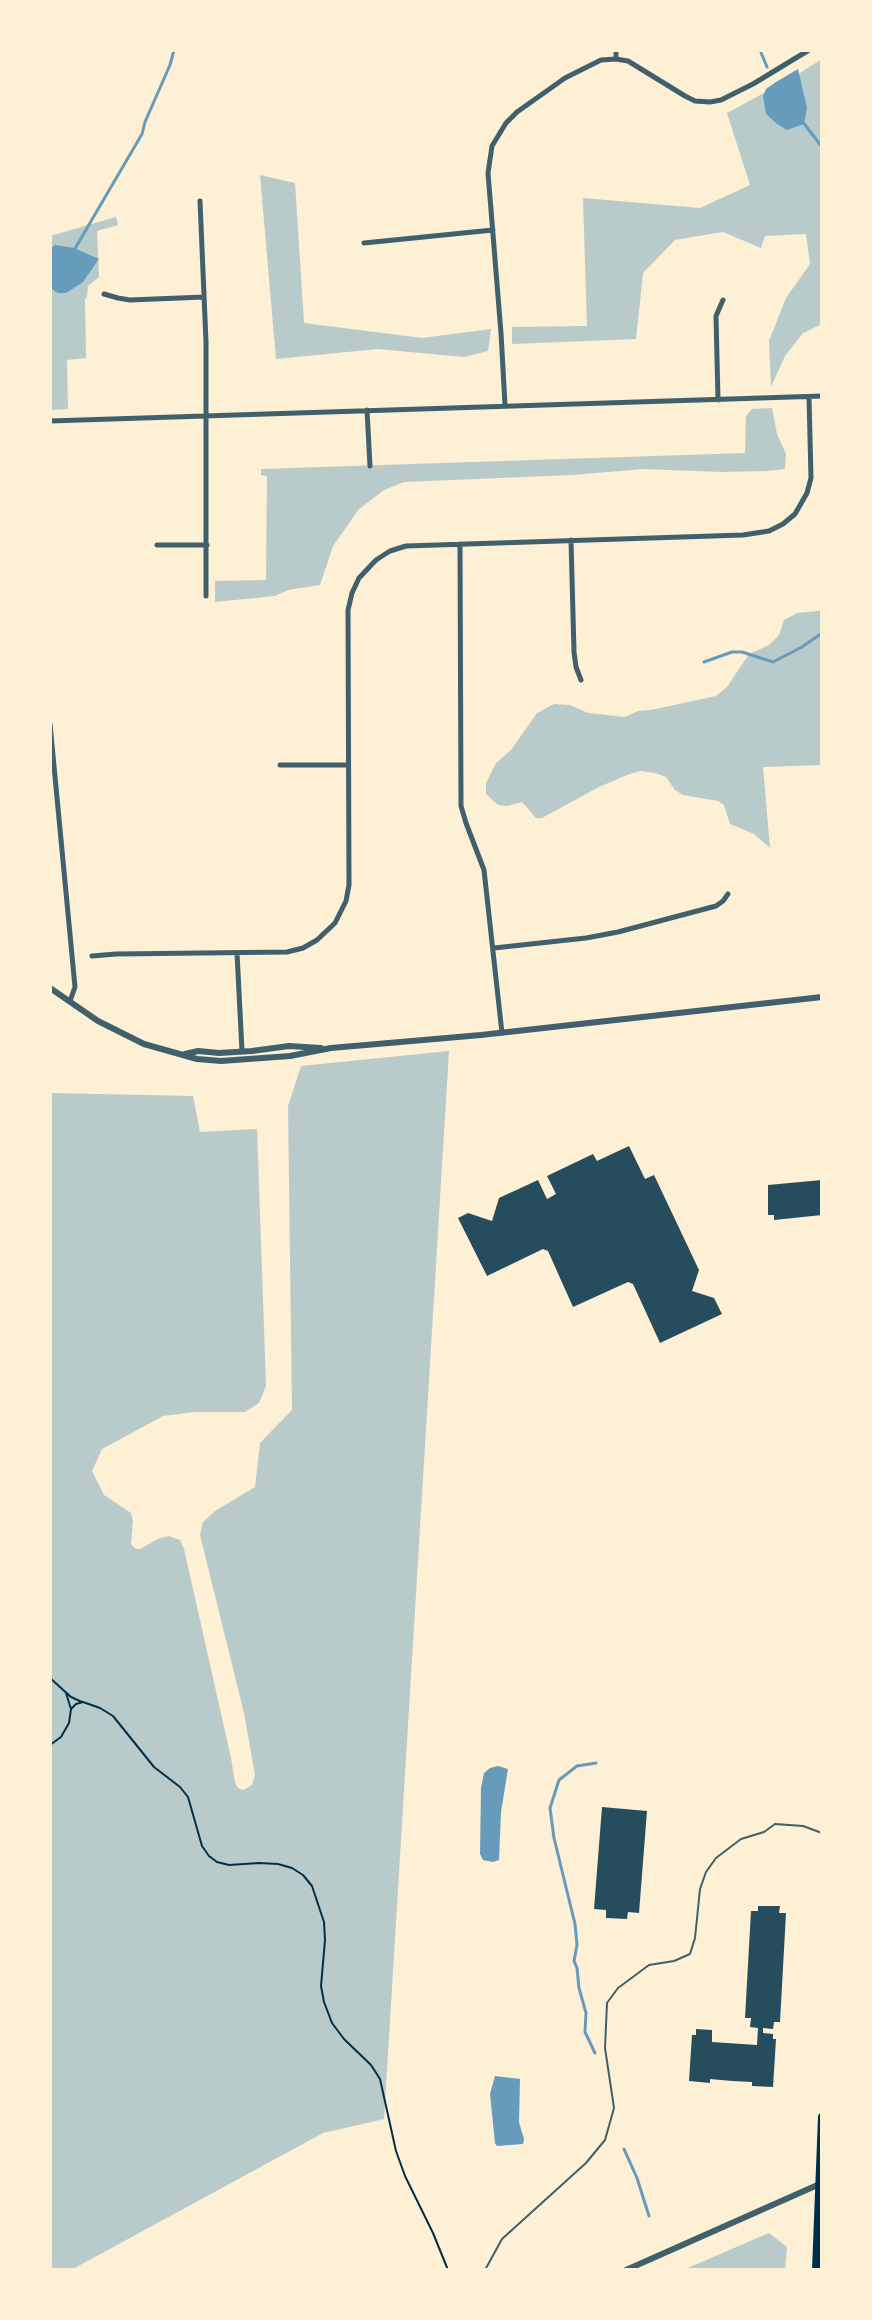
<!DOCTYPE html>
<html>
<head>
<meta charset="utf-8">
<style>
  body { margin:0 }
  #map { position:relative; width:872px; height:2320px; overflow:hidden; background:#fdf0d5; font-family:"Exo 2",sans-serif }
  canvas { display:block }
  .frame { position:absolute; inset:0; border:52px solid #fdf0d5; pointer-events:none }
</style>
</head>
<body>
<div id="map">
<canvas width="872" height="2320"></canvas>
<div class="frame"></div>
</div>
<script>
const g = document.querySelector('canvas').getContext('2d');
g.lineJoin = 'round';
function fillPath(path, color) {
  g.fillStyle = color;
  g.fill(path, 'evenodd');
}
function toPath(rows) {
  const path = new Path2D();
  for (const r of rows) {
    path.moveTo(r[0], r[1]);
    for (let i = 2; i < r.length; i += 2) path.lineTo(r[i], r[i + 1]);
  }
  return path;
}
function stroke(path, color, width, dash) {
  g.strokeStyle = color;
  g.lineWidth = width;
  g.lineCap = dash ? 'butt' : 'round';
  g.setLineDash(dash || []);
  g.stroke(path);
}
fillPath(toPath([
  [822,59,822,324,803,333,785,356,771,387,769,341,786,298,810,264,806,234,765,236,761,248,723,232,675,240,643,273,636,339,512,344,512,327,587,326,583,198,700,208,750,185,727,113,795,76],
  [260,175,295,183,304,323,422,338,491,329,488,351,464,357,378,349,276,359],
  [116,217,118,225,97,231,99,277,88,286,87,297,85,299,86,358,67,360,68,409,50,410,50,236],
  [772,408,777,434,786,454,785,469,766,471,721,472,644,469,572,475,404,482,384,490,359,509,333,546,320,585,288,590,275,596,215,602,215,581,266,580,267,476,261,475,261,469,745,453,746,416,752,409],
  [822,608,822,765,763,767,770,848,754,834,730,824,724,805,718,801,683,795,675,790,666,777,655,773,640,771,627,775,599,787,542,818,536,818,522,802,507,806,498,805,486,794,486,783,496,763,511,750,537,713,554,704,570,705,588,713,625,717,638,711,651,710,716,696,727,687,749,654,769,645,779,635,784,620,797,613,818,611],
  [449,1051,384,2119,323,2133,71,2270,50,2270,50,1093,193,1096,200,1132,257,1129,266,1386,259,1403,245,1412,194,1412,163,1416,102,1449,92,1471,104,1495,131,1513,133,1521,131,1544,136,1549,140,1549,160,1538,169,1536,180,1540,184,1549,231,1758,235,1782,238,1788,243,1790,252,1785,255,1775,244,1713,200,1535,203,1522,215,1511,255,1487,260,1443,292,1410,288,1106,301,1066],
  [769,2233,787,2247,785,2270,683,2270]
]), '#b9caca');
fillPath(toPath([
  [798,69,807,108,804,124,787,130,777,124,766,114,763,96,766,89,776,82],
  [55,245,74,248,99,259,83,282,66,293,58,293,50,288,50,249],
  [498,1766,508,1769,501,1812,499,1860,493,1862,483,1860,480,1854,481,1788,484,1773,490,1768],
  [495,2076,520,2079,519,2122,524,2139,523,2144,497,2146,495,2143,490,2094]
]), '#669bbc');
stroke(toPath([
  [760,50,767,67],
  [802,121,822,147],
  [73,252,142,134,145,122,170,65,174,50],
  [704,662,732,652,742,652,773,662,802,647,822,633],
  [595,2053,585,2032,586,2013,579,1988,577,1968,574,1961,577,1945,575,1924,554,1838,550,1808,559,1780,577,1766,596,1763],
  [624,2149,637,2178,649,2216]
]), '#669bbc', 3);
fillPath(toPath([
  [629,1146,645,1179,654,1175,699,1270,692,1291,714,1298,722,1314,660,1343,633,1284,628,1282,573,1307,548,1251,543,1249,487,1276,458,1218,468,1213,492,1221,499,1198,538,1180,547,1199,556,1194,547,1176,593,1154,597,1161],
  [822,1180,822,1215,774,1220,774,1215,768,1215,768,1185],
  [602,1807,647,1811,639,1913,628,1912,627,1919,606,1918,606,1910,594,1909],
  [758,1906,780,1906,779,1913,786,1913,780,2022,774,2022,773,2029,763,2028,763,2033,773,2034,773,2039,776,2039,773,2087,752,2086,752,2082,732,2081,710,2079,710,2083,689,2081,692,2035,696,2035,696,2029,712,2030,712,2042,757,2045,758,2028,750,2027,751,2018,745,2018,751,1911,758,1911]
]), '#264d5e');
stroke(toPath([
  [50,1678,71,1697,82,1702],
  [71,1709,76,1704,83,1702,100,1708,113,1716,154,1767,180,1787,188,1797,202,1846,209,1856,217,1862,229,1865,259,1863,278,1864,292,1868,303,1875,312,1886,324,1922,325,1940,321,1986,324,2002,332,2023,344,2039,371,2065,380,2079,396,2151,405,2176,433,2233,448,2270],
  [50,1745,61,1737,69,1723,71,1709,66,1693]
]), '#003049', 2);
stroke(toPath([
  [485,2270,502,2239,586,2163,605,2140,614,2108,605,2048,607,2003,618,1988,649,1965,674,1961,690,1954,695,1938,700,1889,706,1872,716,1858,741,1839,764,1832,775,1824,803,1826,822,1833]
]), '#3f606c', 2);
stroke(toPath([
  [616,50,616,59],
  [200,201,206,342,206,596],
  [364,243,493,230],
  [104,294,118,298,130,300,204,297],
  [718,400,716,316,723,300],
  [505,405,501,333,488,173,492,146,506,123,517,112,565,78,601,60,616,59,628,61,685,96,695,101,710,102,721,100,753,84,809,50],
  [367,410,370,466],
  [50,421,822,396],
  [571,540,574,652,576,667,581,680],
  [460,544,461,806,466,823,484,870,502,1033],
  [157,545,207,545],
  [50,724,75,987,70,1001],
  [280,765,348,765],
  [494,948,586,938,618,932,716,906,723,901,728,894],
  [237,953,242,1051],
  [92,956,116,954,287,952,303,948,317,940,335,923,346,901,349,885,348,610,352,593,359,578,376,560,390,551,406,546,743,535,769,531,783,524,795,514,807,493,811,478,809,397]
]), '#3f606c', 5);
stroke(toPath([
  [50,988,98,1021,144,1044,197,1059,221,1061,290,1056,331,1048,481,1035,822,997],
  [185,1054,198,1051,219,1053,252,1051,289,1046,321,1048],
  [626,2270,822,2183]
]), '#3f606c', 6);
stroke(toPath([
  [816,2270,822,2117]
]), '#003049', 8);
</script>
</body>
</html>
